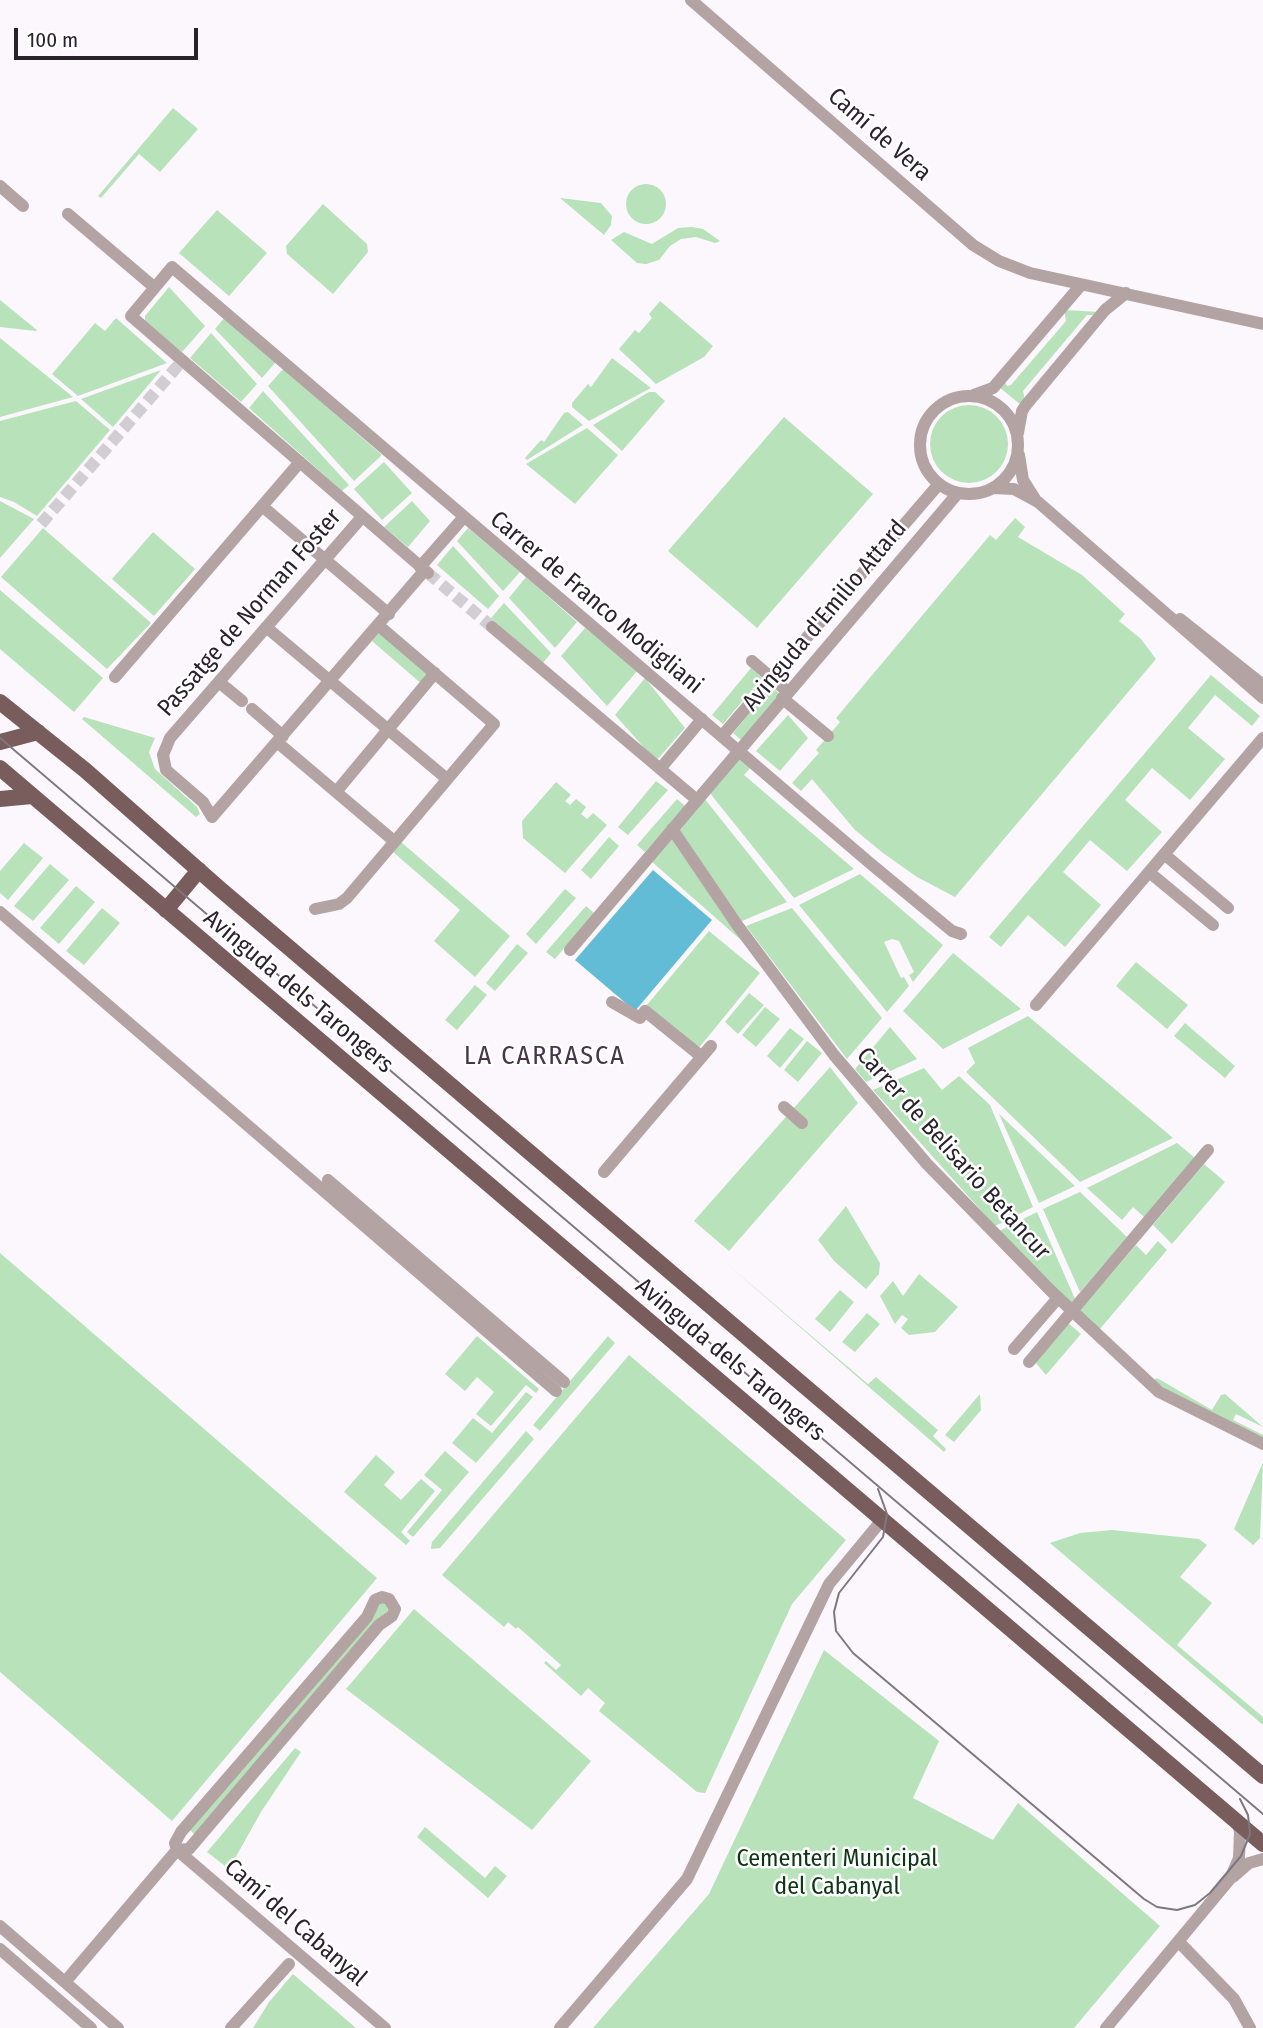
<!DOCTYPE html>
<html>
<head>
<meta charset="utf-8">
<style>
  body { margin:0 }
  #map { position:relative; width:1263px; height:2028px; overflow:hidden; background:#fcf7fd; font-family:"Fira Sans Condensed",sans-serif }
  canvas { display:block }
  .scale { position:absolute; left:14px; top:28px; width:184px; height:32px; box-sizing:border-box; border:4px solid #2a222b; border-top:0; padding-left:9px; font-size:21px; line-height:24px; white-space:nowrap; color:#2a222b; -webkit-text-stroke:5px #fff; paint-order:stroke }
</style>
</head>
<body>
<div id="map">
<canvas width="1263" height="2028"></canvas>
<div class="scale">100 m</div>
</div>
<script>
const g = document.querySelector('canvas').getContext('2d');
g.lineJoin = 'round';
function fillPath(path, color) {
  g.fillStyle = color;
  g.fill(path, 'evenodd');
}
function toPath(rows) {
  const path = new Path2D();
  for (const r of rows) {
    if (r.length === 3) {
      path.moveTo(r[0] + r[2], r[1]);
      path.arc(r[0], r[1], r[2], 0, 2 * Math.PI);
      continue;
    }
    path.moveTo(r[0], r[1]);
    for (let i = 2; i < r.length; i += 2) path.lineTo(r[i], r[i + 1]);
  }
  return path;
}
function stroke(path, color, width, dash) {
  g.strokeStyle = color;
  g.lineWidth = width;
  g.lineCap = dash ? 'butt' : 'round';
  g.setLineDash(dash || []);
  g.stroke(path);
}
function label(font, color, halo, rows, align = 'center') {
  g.font = font + ' "Fira Sans Condensed",sans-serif';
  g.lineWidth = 5;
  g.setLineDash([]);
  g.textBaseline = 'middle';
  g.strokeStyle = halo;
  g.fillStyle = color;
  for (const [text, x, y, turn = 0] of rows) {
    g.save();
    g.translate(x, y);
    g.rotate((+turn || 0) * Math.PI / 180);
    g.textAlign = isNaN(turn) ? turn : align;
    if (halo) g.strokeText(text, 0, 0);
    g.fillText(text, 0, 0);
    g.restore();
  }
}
fillPath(toPath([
  [173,108,198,129,160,172,139,154,101,198,98,196],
  [646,204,20],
  [560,198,601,203,612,216,611,225,604,235],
  [323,204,367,244,368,252,333,294,287,254,286,246],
  [217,210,267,253,229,296,179,253],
  [692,227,703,229,720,241,715,243,696,237,681,239,670,246,659,260,646,264,637,263,611,240,624,232,652,244,678,228],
  [169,287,205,326,182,352,145,322,145,316],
  [0,300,37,330,36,331,0,327],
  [660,301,713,346,704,357,656,384,619,349,635,330,639,333,652,318,649,314],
  [1064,310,1100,312,1095,319,1093,315,1087,315,1023,391,1025,400,1021,405,999,387,1004,380,1007,386,1011,385,1066,321],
  [116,318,167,363,78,396,52,374,95,323,105,331],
  [224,318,276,362,262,378,215,329],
  [211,333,257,384,241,402,190,358],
  [0,338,73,397,0,417],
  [612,358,651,388,589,421,572,407,572,403,588,384,591,387],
  [283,369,382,455,354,481,268,386],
  [161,370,113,427,81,399],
  [263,391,349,485,342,491,249,408],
  [649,392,655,392,665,401,622,451,593,425],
  [76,401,110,430,37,516,14,502,0,497,0,421],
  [969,444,39],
  [568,412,583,425,527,460,525,458,541,440,544,442,564,413],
  [784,417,873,494,757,628,668,551],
  [587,428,618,455,575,504,526,464],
  [384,462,412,493,382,520,354,489],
  [0,501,34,519,0,558],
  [412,501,430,521,408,547,384,527],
  [1015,518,1025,527,1018,537,1082,575,1125,614,1119,621,1141,639,1156,659,955,897,917,877,883,853,855,830,812,779,801,791,792,783,819,753,816,750,840,722,836,718,990,535,996,540],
  [43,528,151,623,107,669,1,577],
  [468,528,520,572,503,591,457,541],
  [153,532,195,569,154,616,112,579],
  [453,546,499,596,488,609,437,565],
  [526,577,577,622,555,648,509,598],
  [0,590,103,678,74,712,0,649],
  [504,603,551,653,543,663,491,618],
  [585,628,638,670,607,706,561,656],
  [379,630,430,674,423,685,372,641],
  [751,668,762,678,723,724,712,715],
  [1211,675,1260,716,1252,726,1215,695,1188,728,1225,759,1190,800,1152,768,1125,800,1162,832,1127,871,1090,840,1063,872,1101,905,1065,947,1028,915,1001,947,989,937],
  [645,678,685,728,656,761,615,715],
  [772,687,780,694,741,740,733,733],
  [788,715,808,738,780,771,756,751],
  [84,717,155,738,149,752,155,769,197,807,200,814,196,817,82,719],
  [740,758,751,767,744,775,854,869,794,898,709,792],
  [656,781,668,790,628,835,618,827],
  [556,782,571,795,565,801,570,805,576,799,586,807,581,814,587,819,593,813,607,825,565,873,523,838,522,821],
  [704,798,787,902,742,921,678,828],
  [677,799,685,806,645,852,637,845],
  [609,837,619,846,591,879,581,870],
  [670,837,742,941,651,861],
  [401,842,510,936,475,977,434,941,460,910,393,852],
  [24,843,43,858,8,900,0,893,0,871],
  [50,864,69,880,33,921,14,906],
  [860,874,943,945,913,982,909,975,914,972,899,941,892,939,884,942,901,978,904,977,909,986,887,1012,799,905],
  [76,886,95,902,59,944,40,928],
  [565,889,576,898,536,944,526,934],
  [586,906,594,913,555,959,546,952],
  [102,908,120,923,84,965,66,951],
  [792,908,882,1018,847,1059,746,926],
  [709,931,760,973,698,1049,646,1006],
  [517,944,528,953,495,991,486,983],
  [953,953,1021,1009,943,1049,903,1011],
  [1136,962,1188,1005,1167,1029,1116,986],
  [475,985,487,995,457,1030,445,1020],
  [749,993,764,1005,738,1034,725,1022],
  [765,1007,780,1019,756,1047,742,1035],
  [1028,1016,1173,1138,1080,1182,966,1072,975,1063,968,1048],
  [1185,1023,1235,1066,1225,1078,1174,1036],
  [890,1027,917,1059,866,1082,855,1069],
  [790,1028,804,1039,780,1068,767,1056],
  [807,1041,822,1053,798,1082,784,1070],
  [830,1067,858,1103,729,1251,694,1221],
  [924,1068,942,1090,959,1076,990,1105,1033,1207,995,1226,873,1090],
  [999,1114,1075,1186,1039,1203],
  [1177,1143,1195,1158,1144,1217,1133,1207,1122,1220,1087,1188],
  [1204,1164,1225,1182,1172,1244,1153,1225],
  [1080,1192,1127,1237,1080,1292,1043,1209],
  [846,1206,880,1263,879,1274,866,1289,834,1261,818,1240],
  [1037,1212,1075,1299,1071,1303,999,1231],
  [1158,1241,1167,1250,1099,1330,1079,1311,1136,1245,1146,1255],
  [0,1253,377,1578,172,1821,0,1672],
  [727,1264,868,1384,876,1377,938,1430,933,1436,946,1449,944,1452],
  [919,1274,958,1307,935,1332,909,1335,901,1328,908,1319,902,1315,895,1324,880,1296,893,1281,903,1296],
  [840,1290,854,1302,830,1332,815,1319],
  [867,1313,880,1324,855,1352,842,1342],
  [1068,1323,1081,1334,1046,1375,1035,1362],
  [477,1336,539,1389,536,1393,526,1385,491,1426,476,1414,494,1392,477,1377,465,1391,445,1374],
  [608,1336,615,1343,540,1431,533,1425],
  [629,1355,846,1540,792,1604,705,1793,697,1792,599,1711,605,1703,588,1688,581,1696,544,1663,546,1661,556,1670,561,1665,518,1627,516,1629,508,1622,504,1627,442,1575],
  [1157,1378,1212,1410,1221,1395,1225,1394,1263,1427,1236,1414,1233,1420,1263,1435,1263,1439,1165,1389,1154,1380],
  [526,1392,533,1397,476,1463,452,1443,473,1418,492,1433],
  [980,1394,981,1410,954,1442,945,1435],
  [526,1431,534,1439,440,1548,431,1549,432,1542],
  [445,1451,469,1472,413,1537,407,1532,442,1490,424,1475],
  [376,1455,395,1472,384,1485,401,1500,421,1479,435,1491,401,1532,410,1541,406,1545,344,1492],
  [1263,1462,1260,1538,1253,1545,1234,1529],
  [1112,1530,1199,1539,1207,1545,1180,1577,1212,1603,1177,1645,1263,1717,1263,1725,1050,1543,1080,1533],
  [381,1603,387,1603,388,1611,196,1836,189,1829],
  [414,1609,591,1761,532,1830,346,1689],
  [824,1650,939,1741,913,1798,993,1840,1018,1803,1160,1926,1074,2028,593,2028,709,1894],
  [295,1748,301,1752,261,1812,229,1869,207,1852],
  [425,1827,485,1878,495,1866,507,1876,488,1898,417,1837],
  [293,1974,356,2028,253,2028,269,2002]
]), '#b7e2ba');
fillPath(toPath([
  [653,870,712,920,635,1011,575,960]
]), '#63bcd6');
stroke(toPath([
  [41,524,182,361],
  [428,573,492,627]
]), '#d2ccd3', 12, [12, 6]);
stroke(toPath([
  [691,0,973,245,999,261,1030,273,1263,324],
  [0,186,23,206],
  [68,214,154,287],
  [974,395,993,388,1081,285],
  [969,445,49],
  [1018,433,1022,411,1026,405,1105,310,1126,293],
  [1019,455,1023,480,1035,499],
  [993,488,1014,489,1038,502,1263,698],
  [262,506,389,614],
  [362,517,170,738,163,755,166,770,203,802,212,817,425,570],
  [420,567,463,518],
  [428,573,131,316,172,267,871,864,952,931,961,934],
  [1180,619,1263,685],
  [266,627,447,779],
  [492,627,697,800],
  [752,661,788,692],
  [115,677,300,462],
  [219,682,242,701],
  [782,698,828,736],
  [252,709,283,736],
  [722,736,939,484],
  [277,742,394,841],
  [660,769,702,719],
  [336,792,435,673],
  [672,829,738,926,834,1055,927,1164,1051,1291,1159,1392,1263,1444],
  [1164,854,1228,908],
  [1149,872,1213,925],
  [315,909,339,904,347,898,494,724,378,625],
  [0,912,556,1391],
  [570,950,958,493],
  [612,1002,640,1018,645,1011,702,1057],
  [1036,1005,1263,738],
  [784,1107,802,1123],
  [604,1172,711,1046],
  [328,1180,564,1382],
  [1014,1349,1058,1298],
  [1029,1362,1208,1150],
  [177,1850,385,2028],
  [1233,1877,1249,1863,1263,1859],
  [0,1926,118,2028],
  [1179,1942,1234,1999,1250,2028],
  [0,1949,91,2028],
  [65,1982,177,1850,175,1843,181,1832,367,1617,375,1600,382,1597,389,1599,395,1609,392,1616,379,1625,189,1849,177,1850],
  [231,2028,289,1964],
  [560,2028,687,1879,829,1584,882,1520],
  [1106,2028,1230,1879,1239,1858,1240,1831,1237,1822]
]), '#b4a3a3', 12);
stroke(toPath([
  [0,702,85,770,220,889,1263,1776],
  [0,742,38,732],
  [0,768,1263,1844],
  [0,799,32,796],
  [166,910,199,870]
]), '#785d5c', 16);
stroke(toPath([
  [0,738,1263,1814],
  [878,1489,887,1514,883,1537,839,1593,834,1612,836,1631,853,1653,1144,1899,1157,1907,1177,1910,1195,1905,1210,1893,1241,1856,1250,1834,1248,1815,1240,1799]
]), '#7e777f', 2);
label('24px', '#2a222b', '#fff', [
  ["Camí de Vera",879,135,41],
  ["Carrer de Franco Modigliani",596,603,40],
  ["Passatge de Norman Foster",250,613,-49],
  ["Avinguda d'Emilio Attard",825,616,-50],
  ["Avinguda dels Tarongers",298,992,40],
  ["Carrer de Belisario Betancur",953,1154,48],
  ["Avinguda dels Tarongers",730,1360,40],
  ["Camí del Cabanyal",295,1923,41]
]);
label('24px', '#0d3614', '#fff', [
  ["Cementeri Municipal",837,1859],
  ["del Cabanyal",837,1887]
]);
g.letterSpacing = '2px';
label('26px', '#47354a', '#fff', [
  ["LA CARRASCA",545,1057]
]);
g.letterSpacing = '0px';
</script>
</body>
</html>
